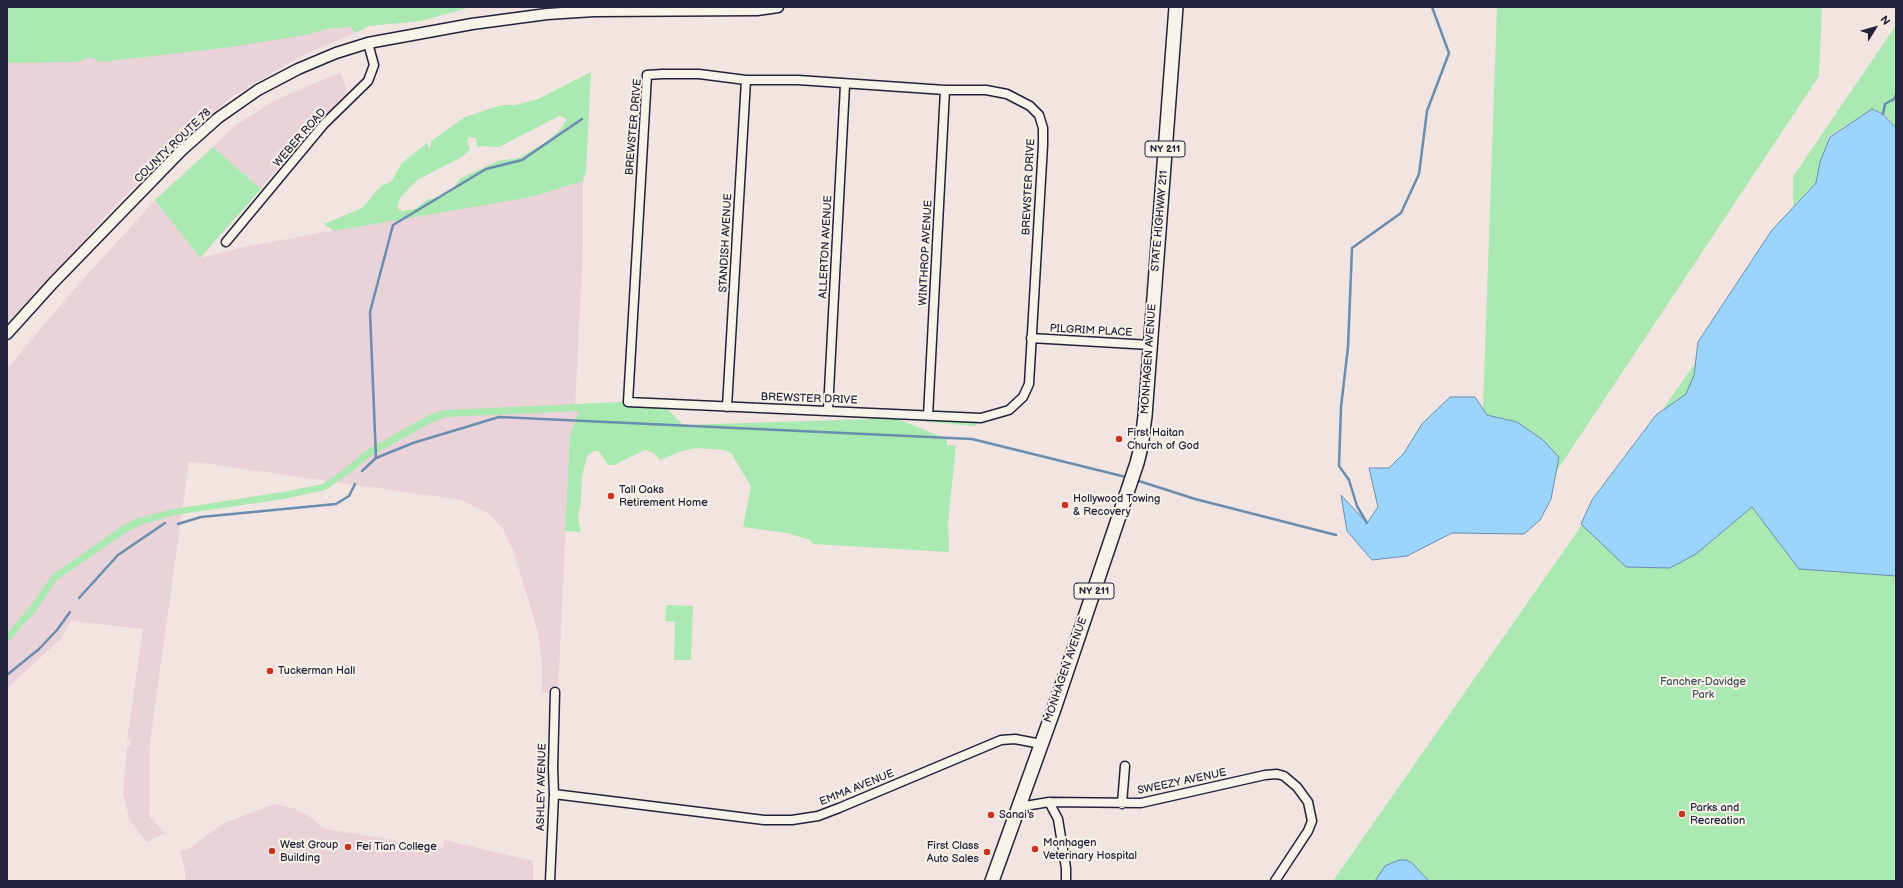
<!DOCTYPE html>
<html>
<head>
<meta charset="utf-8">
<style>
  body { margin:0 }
  #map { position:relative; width:1903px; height:888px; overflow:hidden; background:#f1e4e1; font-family:"Balsamiq Sans",sans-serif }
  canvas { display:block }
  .frame { position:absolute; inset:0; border:8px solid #22223b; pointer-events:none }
  .north { position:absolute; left:1855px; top:8px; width:40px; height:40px; -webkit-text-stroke:3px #f7f3e8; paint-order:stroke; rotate:53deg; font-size:11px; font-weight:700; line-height:16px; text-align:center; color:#22223b }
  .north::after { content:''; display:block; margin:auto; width:14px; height:18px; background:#22223b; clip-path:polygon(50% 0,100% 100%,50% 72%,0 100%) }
</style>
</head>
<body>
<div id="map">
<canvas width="1903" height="888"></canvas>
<div class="frame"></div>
<div class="north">N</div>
</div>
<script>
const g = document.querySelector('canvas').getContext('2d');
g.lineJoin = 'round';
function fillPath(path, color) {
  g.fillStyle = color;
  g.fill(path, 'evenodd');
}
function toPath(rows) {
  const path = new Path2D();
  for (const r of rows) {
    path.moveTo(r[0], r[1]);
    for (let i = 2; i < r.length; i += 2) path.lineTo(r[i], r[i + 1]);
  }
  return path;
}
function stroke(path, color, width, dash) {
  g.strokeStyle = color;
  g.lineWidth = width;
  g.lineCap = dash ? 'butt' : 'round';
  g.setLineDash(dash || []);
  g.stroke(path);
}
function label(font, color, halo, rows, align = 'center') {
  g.font = font + ' "Balsamiq Sans",sans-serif';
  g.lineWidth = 4;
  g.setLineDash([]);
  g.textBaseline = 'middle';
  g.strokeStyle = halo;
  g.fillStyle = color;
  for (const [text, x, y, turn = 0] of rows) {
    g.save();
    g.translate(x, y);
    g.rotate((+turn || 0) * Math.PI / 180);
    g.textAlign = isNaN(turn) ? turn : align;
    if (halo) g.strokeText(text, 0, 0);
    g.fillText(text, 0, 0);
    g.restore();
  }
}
fillPath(toPath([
  [350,27,355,33,299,57,233,96,174,146,98,224,7,334,7,58],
  [341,72,348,94,311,129,261,189,213,147,233,127,275,100],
  [583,181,583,248,575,407,579,411,570,435,558,691,542,693,542,661,538,632,513,550,503,529,489,514,462,500,189,461,150,742,149,816,165,833,147,842,130,821,123,794,127,746,130,746,131,740,127,740,143,629,71,621,61,639,7,688,7,369,69,295,155,200,200,258,239,248,357,226,531,197],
  [275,804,293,808,309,816,322,827,331,830,443,848,444,840,533,861,533,881,185,881,185,870,180,851,187,850,222,824]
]), '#ead2d9');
fillPath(toPath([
  [7,7,471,7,421,21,369,26,355,33,350,27,328,29,305,35,231,47,101,62,90,57,77,62,7,63],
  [1497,7,1822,7,1819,76,1556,472,1559,457,1517,422,1487,415,1483,409],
  [1896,25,1896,128,1884,113,1872,109,1829,136,1816,183,1793,206,1793,177],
  [591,72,586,172,583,181,531,197,334,231,324,224,362,208,382,185,391,182,402,163,427,143,430,150,431,141,465,117,502,105,516,105,538,99],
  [559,116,567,119,561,129,546,142,519,158,498,161,461,178,448,194,427,200,415,209,401,211,397,207,400,198,417,180,462,157,470,149,467,141,469,137,476,138,477,146,499,147],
  [213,147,261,189,200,258,155,200],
  [1896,178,1896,881,1333,881,1814,193],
  [665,400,979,422,975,426,898,419,947,439,947,445,956,446,948,523,949,552,813,544,810,540,787,533,743,527,751,487,732,454,725,450,712,449,695,448,679,452,660,460,654,453,645,450,614,465,608,465,599,451,594,451,587,456,582,476,581,500,578,518,581,532,565,531,570,435,579,411,446,417,433,422,369,457,353,471,325,490,284,499,175,515,141,525,125,533,57,580,35,612,7,643,7,633,29,608,52,575,122,526,138,518,173,509,283,492,323,484,349,465,365,451,429,415,444,410],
  [665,407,871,418,871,419,683,425],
  [666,605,693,606,691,660,674,660,675,622,665,621]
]), '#aae9b1');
const water = toPath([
  [1872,109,1883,114,1896,128,1896,576,1799,569,1752,507,1696,554,1670,568,1626,567,1581,524,1592,500,1656,415,1686,394,1694,375,1698,342,1772,230,1816,183,1820,162,1830,137,1872,109],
  [1450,397,1475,397,1487,415,1517,422,1543,440,1559,457,1551,499,1540,520,1524,534,1452,533,1407,556,1372,560,1347,531,1341,495,1367,523,1378,507,1369,468,1389,468,1404,453,1422,424,1450,397],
  [1399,860,1406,860,1412,863,1429,881,1375,881,1385,866,1399,860]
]);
fillPath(water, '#9cd5fc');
stroke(water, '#6b8daf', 1);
stroke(toPath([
  [1883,114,1885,104,1894,99,1896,95],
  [376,458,370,312,393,225,486,169,522,160,582,119],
  [362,471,376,458,413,443,499,417,972,439,1126,477],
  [1139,481,1195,499,1336,535],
  [1367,523,1357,506,1349,480,1339,466,1341,407,1348,347,1352,248,1401,213,1419,174,1427,111,1449,53,1432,7],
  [178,524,201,517,336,504,349,496,355,484],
  [79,598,118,555,165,523],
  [7,675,39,649,57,630,70,612]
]), '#6b8daf', 2.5);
const minor = toPath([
  [662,74,699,74,746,80,798,80,945,90,986,90,1007,94,1030,106,1039,115,1043,128,1043,145,1029,384,1023,397,1009,410,981,418,628,402,647,75,662,74],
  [226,242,324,124,368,81,374,65,368,43],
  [1031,338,1150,345],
  [727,407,746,80],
  [828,410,845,85],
  [928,416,945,90],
  [554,794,764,820,792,820,818,816,839,808,1001,740,1015,739,1041,744],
  [1049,802,1058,819,1066,868,1066,881],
  [1122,804,1125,766],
  [1019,807,1049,802,1141,803,1265,775,1277,774,1284,776,1297,787,1308,802,1312,821,1308,831,1275,881],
  [550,881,554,794,553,768,555,692]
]);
const tertiary = toPath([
  [7,334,53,283,181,151,218,118,258,90,298,69,336,53,368,43,472,24,547,14,594,11,757,10,778,7]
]);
const primary = toPath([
  [992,881,1054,709,1137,463,1141,447,1145,416,1176,7]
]);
stroke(minor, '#22223b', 11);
stroke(tertiary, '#22223b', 13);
stroke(primary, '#22223b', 16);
stroke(minor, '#f7f3e8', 8);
stroke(tertiary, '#f7f3e8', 10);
stroke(primary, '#f7f3e8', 13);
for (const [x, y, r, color] of [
  [1119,439,4,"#c8321e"],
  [611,496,4,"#c8321e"],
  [1065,505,4,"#c8321e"],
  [270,671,4,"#c8321e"],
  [1682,814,4,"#c8321e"],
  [991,815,4,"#c8321e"],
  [348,847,4,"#c8321e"],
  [1035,849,4,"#c8321e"],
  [272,851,4,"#c8321e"],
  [987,852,4,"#c8321e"]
]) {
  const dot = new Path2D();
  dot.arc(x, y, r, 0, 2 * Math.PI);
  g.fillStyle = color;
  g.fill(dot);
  stroke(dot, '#f7f3e8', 1.5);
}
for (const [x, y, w] of [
  [1165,149,40],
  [1094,591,40]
]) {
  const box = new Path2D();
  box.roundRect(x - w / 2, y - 8, w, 16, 3);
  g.fillStyle = '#f7f3e8';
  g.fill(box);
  stroke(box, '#22223b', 1);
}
label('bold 10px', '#22223b', null, [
  ["NY 211",1165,149],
  ["NY 211",1094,591]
]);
label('11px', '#22223b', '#f7f3e8', [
  ["BREWSTER DRIVE",634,127,-85],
  ["WEBER ROAD",300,138,-49],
  ["COUNTY ROUTE 78",173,146,-44],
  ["BREWSTER DRIVE",1029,187,-87],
  ["STATE HIGHWAY 211",1160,221,-85],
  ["STANDISH AVENUE",726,243,-87],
  ["ALLERTON AVENUE",826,247,-87],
  ["WINTHROP AVENUE",926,253,-87],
  ["PILGRIM PLACE",1091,331,3],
  ["MONHAGEN AVENUE",1149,359,-86],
  ["BREWSTER DRIVE",809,399,2],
  ["MONHAGEN AVENUE",1066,670,-71],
  ["SWEEZY AVENUE",1182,782,-12],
  ["ASHLEY AVENUE",542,787,-89],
  ["EMMA AVENUE",857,788,-22]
]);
label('11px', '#22223b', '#f7f3e8', [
  ["First Haitan",1127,433],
  ["Church of God",1127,446],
  ["Tall Oaks",619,490],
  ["Retirement Home",619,503],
  ["Hollywood Towing",1073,499],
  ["& Recovery",1073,512],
  ["Tuckerman Hall",278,671],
  ["Parks and",1690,808],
  ["Recreation",1690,821],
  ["Sanai's",999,815],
  ["Monhagen",1043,843],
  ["Veterinary Hospital",1043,856],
  ["West Group",280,845],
  ["Building",280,858],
  ["First Class",979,846,"right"],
  ["Auto Sales",979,859,"right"],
  ["Fei Tian College",356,847]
], 'left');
label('11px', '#445458', '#f7f3e8', [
  ["Fancher-Davidge",1703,682],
  ["Park",1703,695]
]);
</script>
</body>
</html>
